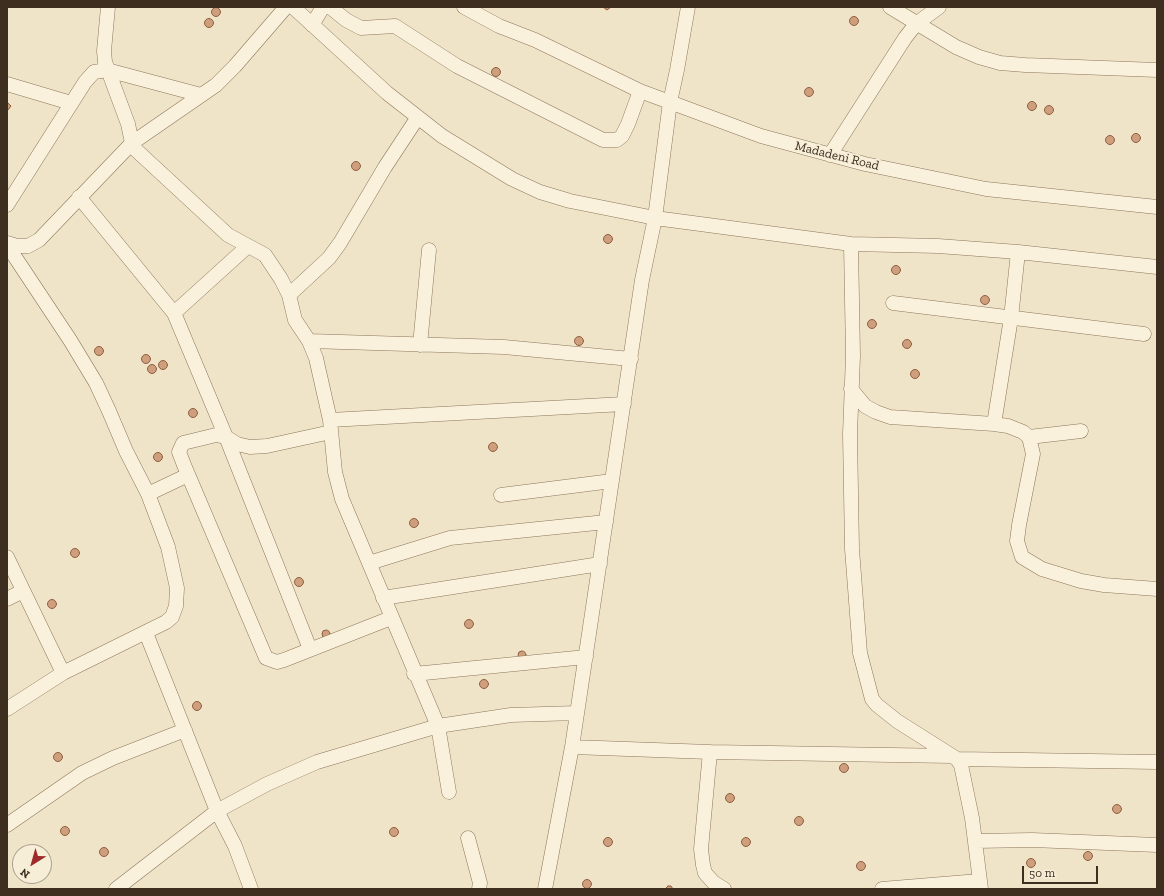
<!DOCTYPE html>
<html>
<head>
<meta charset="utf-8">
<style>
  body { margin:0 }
  #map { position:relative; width:1164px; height:896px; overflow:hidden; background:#f0e4c8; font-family:"Zilla Slab",serif }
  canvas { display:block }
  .frame { position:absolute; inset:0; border:8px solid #3d2e20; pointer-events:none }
  .north { position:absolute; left:12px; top:844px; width:40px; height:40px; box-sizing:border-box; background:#f7eed8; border:1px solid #ada18e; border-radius:50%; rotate:217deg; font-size:11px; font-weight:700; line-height:16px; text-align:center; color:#3d2e20 }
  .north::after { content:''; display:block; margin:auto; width:14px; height:18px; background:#9e2a2b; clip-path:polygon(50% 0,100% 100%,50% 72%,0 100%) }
  .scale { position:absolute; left:1022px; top:866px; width:76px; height:18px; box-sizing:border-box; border:2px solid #3d2e20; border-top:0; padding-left:5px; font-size:12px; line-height:14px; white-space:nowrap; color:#3d2e20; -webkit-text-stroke:3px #f7eed8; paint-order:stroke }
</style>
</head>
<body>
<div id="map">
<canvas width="1164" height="896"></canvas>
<div class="frame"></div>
<div class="north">N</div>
<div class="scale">50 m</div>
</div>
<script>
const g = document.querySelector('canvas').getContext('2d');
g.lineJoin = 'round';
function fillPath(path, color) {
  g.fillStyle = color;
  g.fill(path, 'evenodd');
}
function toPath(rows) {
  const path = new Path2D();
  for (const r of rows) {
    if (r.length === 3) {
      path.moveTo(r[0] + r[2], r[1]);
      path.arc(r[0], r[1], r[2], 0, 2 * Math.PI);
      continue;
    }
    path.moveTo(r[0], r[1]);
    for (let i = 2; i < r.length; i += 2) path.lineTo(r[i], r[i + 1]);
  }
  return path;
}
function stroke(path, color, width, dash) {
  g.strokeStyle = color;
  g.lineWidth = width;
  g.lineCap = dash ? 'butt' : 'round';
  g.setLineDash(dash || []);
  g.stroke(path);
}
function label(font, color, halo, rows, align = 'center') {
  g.font = font + ' "Zilla Slab",serif';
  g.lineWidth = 4;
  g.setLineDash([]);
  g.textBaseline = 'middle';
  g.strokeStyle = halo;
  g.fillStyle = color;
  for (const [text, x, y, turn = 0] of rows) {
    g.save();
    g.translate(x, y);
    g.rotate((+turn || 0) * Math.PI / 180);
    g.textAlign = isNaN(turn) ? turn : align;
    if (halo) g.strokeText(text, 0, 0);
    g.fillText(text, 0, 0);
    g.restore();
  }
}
const building = toPath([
  [603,7,611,7,607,10,603,7],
  [216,12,4.5],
  [854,21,4.5],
  [209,23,4.5],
  [496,72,4.5],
  [809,92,4.5],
  [1032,106,4.5],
  [7,102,11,106,8,110,7,110,7,102],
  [1049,110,4.5],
  [1136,138,4.5],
  [1110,140,4.5],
  [356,166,4.5],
  [608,239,4.5],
  [896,270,4.5],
  [985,300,4.5],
  [872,324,4.5],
  [579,341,4.5],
  [907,344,4.5],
  [99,351,4.5],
  [146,359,4.5],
  [163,365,4.5],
  [152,369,4.5],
  [915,374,4.5],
  [193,413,4.5],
  [493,447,4.5],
  [158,457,4.5],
  [414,523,4.5],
  [75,553,4.5],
  [299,582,4.5],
  [52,604,4.5],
  [469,624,4.5],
  [326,634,4],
  [522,655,4],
  [484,684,4.5],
  [197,706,4.5],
  [58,757,4.5],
  [844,768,4.5],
  [730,798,4.5],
  [1117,809,4.5],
  [799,821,4.5],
  [65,831,4.5],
  [394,832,4.5],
  [608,842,4.5],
  [746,842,4.5],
  [104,852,4.5],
  [1088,856,4.5],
  [1031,863,4.5],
  [861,866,4.5],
  [587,884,4.5],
  [668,886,671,886,673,889,665,889,668,886]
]);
fillPath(building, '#cf9f7d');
stroke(building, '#8d5f41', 1);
const minor = toPath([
  [108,7,104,51,105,62,128,124,132,143,136,150,228,235,265,255,281,279,289,295],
  [293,7,387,93,442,136,512,179,540,192,570,201,655,218,851,244,938,246,1018,252,1157,267],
  [330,7,346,20,361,28,395,26,457,66,603,140,617,140,622,136,628,124,640,91],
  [464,7,499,26,535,40,640,91,761,136,865,164,986,189,1157,207],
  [890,7,956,47,979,57,1000,63,1025,65,1157,70],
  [312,25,323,7],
  [7,84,71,103],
  [418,117,385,167,340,243,329,258,289,295,295,320,309,341,316,358,330,420,335,472,342,499,438,726,449,792],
  [830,155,905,38,916,24,939,7],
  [79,197,174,313,226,437,237,444,250,447,267,446,331,432],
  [7,205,85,82,94,72,107,70,201,95],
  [7,243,17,246,28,246,39,240,132,143,216,85,235,66,286,7],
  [851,244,853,356,850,434,852,549,860,653,872,699,877,705,897,721,957,759,961,765,972,818,981,889],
  [7,245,70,340,96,383,109,411,126,451,148,494,168,547,177,588,176,606,172,617,166,622,63,673,7,709],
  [893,303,1144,334],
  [174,313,248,246],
  [309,341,504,347,631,359],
  [420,345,429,250],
  [851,389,865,406,876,412,890,417,994,424,1008,426,1023,432,1029,437,1033,454,1019,525,1017,541,1022,557,1042,569,1081,581,1104,585,1157,589],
  [330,420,624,404],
  [994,424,1011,318,1018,252],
  [1029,437,1081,431],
  [148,494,188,475],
  [501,495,612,481],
  [7,557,63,673],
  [369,563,450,538,606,522],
  [383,598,600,564],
  [7,599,23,591],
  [146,633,217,811,235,846,251,889],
  [310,649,226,437,216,435,183,443,179,452,184,465,266,658,277,662,284,660,391,618],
  [414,674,586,657],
  [572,747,710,752,952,756],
  [710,752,701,849,703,865,705,873,713,882,724,889],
  [957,759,1157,762],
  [7,825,82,773,113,758,185,730],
  [468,838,480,883,479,889],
  [976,841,1032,840,1157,845],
  [116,889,217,811,267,784,317,762,438,726,511,715,577,713],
  [545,889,572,747,642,280,655,218,670,102,677,70,688,7],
  [882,889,979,881]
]);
stroke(minor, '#8d765c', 15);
stroke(minor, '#faf1dc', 14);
label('13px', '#3d2e20', '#f7eed8', [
  ["Madadeni Road",837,156,14]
]);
</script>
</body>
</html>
